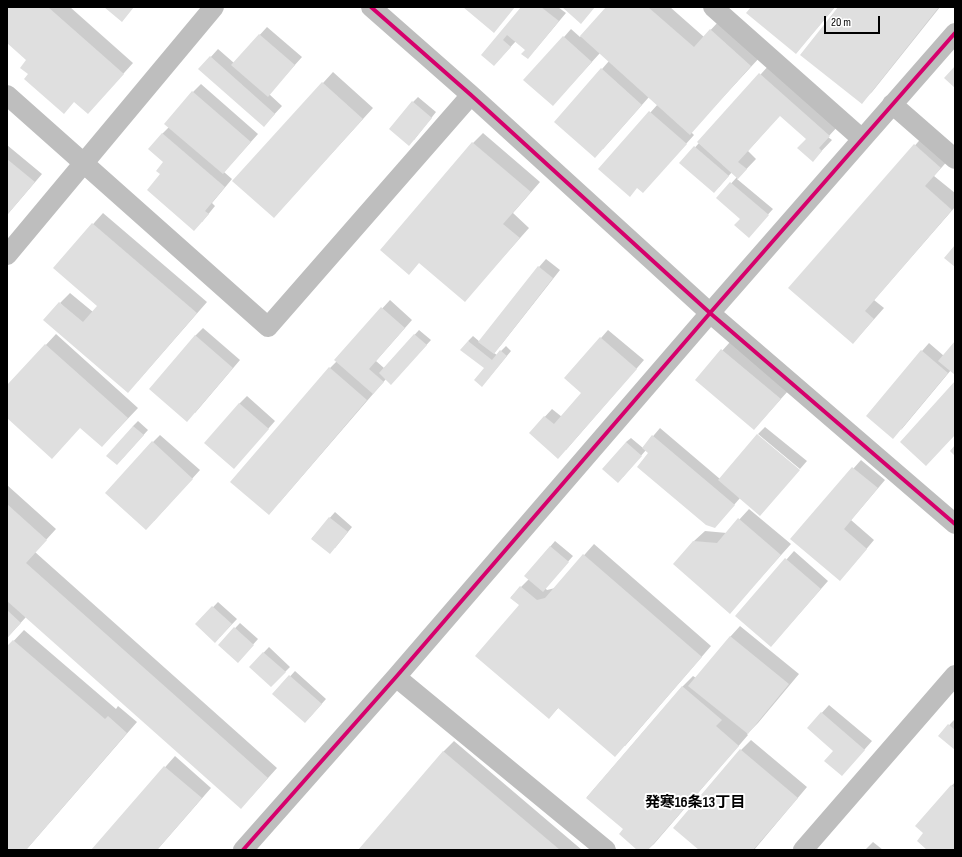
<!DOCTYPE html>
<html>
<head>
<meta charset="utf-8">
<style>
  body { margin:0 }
  #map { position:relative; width:962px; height:857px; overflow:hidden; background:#fff; font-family:"Sofia Sans Condensed",sans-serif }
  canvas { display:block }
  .frame { position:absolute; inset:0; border:8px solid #000; pointer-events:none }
  .scale { position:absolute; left:824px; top:16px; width:56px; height:18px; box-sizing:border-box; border:2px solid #000; border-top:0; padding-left:5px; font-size:12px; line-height:14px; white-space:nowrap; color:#000; -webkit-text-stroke:3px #fff; paint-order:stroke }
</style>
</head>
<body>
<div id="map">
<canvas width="962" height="857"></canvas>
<div class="frame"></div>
<div class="scale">20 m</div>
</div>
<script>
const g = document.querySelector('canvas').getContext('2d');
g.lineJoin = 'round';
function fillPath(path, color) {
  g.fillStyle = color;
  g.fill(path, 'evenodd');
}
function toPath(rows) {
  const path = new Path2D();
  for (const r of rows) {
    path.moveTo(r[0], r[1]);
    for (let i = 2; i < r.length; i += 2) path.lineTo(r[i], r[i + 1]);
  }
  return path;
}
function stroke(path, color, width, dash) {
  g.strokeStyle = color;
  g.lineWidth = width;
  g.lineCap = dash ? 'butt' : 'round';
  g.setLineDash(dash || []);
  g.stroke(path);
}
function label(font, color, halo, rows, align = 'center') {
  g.font = font + ' "Sofia Sans Condensed","Noto Sans JP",sans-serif';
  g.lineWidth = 4;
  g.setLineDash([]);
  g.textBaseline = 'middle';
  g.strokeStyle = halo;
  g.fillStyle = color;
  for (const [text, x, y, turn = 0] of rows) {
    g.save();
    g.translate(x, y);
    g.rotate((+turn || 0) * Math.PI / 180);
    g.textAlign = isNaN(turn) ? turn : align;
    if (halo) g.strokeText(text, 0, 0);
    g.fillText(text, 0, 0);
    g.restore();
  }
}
fillPath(toPath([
  [7,7,70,7,133,63,88,113,75,101,29,74,27,60,7,42],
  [522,7,558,7,566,13,535,50,526,49,516,41,494,65,482,55],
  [608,7,670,7,704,37,720,20,761,56,691,132,694,135,643,192,638,187,600,169,658,104,649,97,603,149,602,69,609,61,600,53,560,97,564,37,571,29,580,37],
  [752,7,835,7,796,53],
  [840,7,940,7,872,92,861,102],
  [267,27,302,57,269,94,282,106,271,118,200,69,218,49,234,63],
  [770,64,839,125,828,137,832,140,813,160,807,139,780,115,748,151,756,159,737,179,773,209,753,231,742,219,718,198,737,177,732,172,719,187,681,163],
  [333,72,373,108,284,206,234,181],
  [201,84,258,134,224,172,232,179,212,203,215,206,202,222,161,174,165,162,162,134,169,127,193,92],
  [418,97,436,112,414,140,413,102],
  [483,133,540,182,513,213,529,228,465,300,473,143],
  [925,134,951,157,934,176,955,193,955,207,874,300,884,308,853,343,790,288],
  [7,145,42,174,7,215],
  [103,213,207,302,138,381,60,303,70,293,93,312,98,306,54,268],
  [546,259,560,270,501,345,494,353,497,355,506,346,511,351,487,380,485,368,468,341,473,336,480,342,539,267],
  [390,300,412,320,376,361,384,368,419,330,431,340,396,378,386,379,279,503,330,368,337,361,335,360],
  [203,328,240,360,195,413,195,336],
  [608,330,644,360,566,450,530,433,552,409,562,417,583,393,566,378],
  [56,334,138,408,102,446,81,427,7,417,7,387],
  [730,342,788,391,754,429,696,380],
  [929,343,944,356,955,343,955,374,951,370,901,430,922,351],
  [247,396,275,421,241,460,239,404],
  [138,421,148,430,122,459,133,426],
  [765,427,807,461,800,469,758,434],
  [660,428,720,479,799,470,760,515,740,498,722,519,646,450,623,477,626,442,631,438,643,448],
  [160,435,200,470,154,521,153,442],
  [861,460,885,480,851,520,874,540,847,572,791,539],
  [7,485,56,529,35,552,277,768,251,797,26,617,7,638],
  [749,509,791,544,730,612,694,541,705,531,727,533],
  [335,512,352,527,335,548,312,538],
  [555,541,573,556,545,588,547,590,555,588,594,544,711,646,625,746,559,707,549,718,520,605,511,597,529,579,525,576],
  [794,551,828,581,771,646,737,616],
  [218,602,237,619,220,637,197,624],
  [240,623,258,639,242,657,219,645],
  [740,626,799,674,758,723,747,734,748,735,654,844,647,850,639,850,624,829,587,797,683,686,693,676,696,678,730,637],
  [24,630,116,709,118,706,137,722,26,850,7,850,7,648],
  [269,647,290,667,271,686,250,667],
  [295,671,326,699,310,717,274,694],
  [829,705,872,741,842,775,835,751,808,728],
  [954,720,955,721,955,749,939,736],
  [751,740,807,787,754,850,701,850,741,750],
  [454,741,582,850,360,850,443,752],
  [175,756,211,788,157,850,92,850],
  [955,782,955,850,929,850,925,833,916,826],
  [873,842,883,850,865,850]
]), '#0003');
fillPath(toPath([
  [7,7,48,7,124,74,88,114,74,102,64,114,24,79,28,74,20,68,26,60,7,43],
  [104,7,134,7,122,22],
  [463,7,515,7,494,33],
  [521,7,541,7,559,21,528,59,521,54,525,50,507,35,503,40,511,47,494,66,481,55],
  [562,7,595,7,581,24],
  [606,7,648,7,694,47,710,29,751,66,690,135,580,36],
  [751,7,835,7,796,54,746,13],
  [838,7,939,7,862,104,800,55],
  [259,34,295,65,268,97,231,65],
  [563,36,592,62,553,106,523,80],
  [210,56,275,114,264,127,198,69],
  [955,66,955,88,944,78],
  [601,68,642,105,595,158,554,122],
  [759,73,830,136,819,148,822,151,813,162,797,148,806,139,780,116,738,162,747,169,738,179,697,142],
  [322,82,363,119,274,218,232,181],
  [192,91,251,142,223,174,164,124],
  [412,101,432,118,409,146,389,129],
  [649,111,687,144,643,193,637,188,630,197,598,169],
  [162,133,225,187,205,211,209,214,194,231,147,190,160,174,156,171,163,162,148,149],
  [472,142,531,192,503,224,520,238,465,302,419,263,409,275,380,250],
  [914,144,941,168,925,186,952,210,865,311,874,319,853,344,788,288],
  [694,146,729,176,714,193,679,163],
  [7,159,35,182,7,215],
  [730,182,769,215,749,238,734,225,740,219,716,198],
  [92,223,197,313,128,393,43,320,59,302,83,322,97,306,53,268],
  [955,245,955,267,944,258],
  [538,266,553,278,494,354,478,342],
  [381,307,405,328,369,369,384,382,373,394,334,360],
  [414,334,427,345,391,385,379,373],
  [195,335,233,368,187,422,149,389],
  [600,337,637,369,558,459,529,433,544,416,554,424,581,393,564,378],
  [468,341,492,360,500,350,507,356,482,387,474,380,484,368,460,350],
  [955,341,955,375,938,361],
  [45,344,128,418,102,447,80,428,52,459,7,418,7,385],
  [721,349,781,399,754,430,695,380],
  [921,350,948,373,893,439,866,416],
  [329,367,367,400,269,515,230,482],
  [955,381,955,435,926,466,900,442],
  [239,403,269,429,234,469,204,443],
  [133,426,144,435,117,465,106,456],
  [757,434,800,470,760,516,718,480],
  [652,435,735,505,715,528,706,525,637,467,648,453,642,448],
  [152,441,193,479,146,530,105,493],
  [626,442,642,456,618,483,602,469],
  [955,445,955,456,950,451],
  [852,467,878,488,844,529,867,549,840,581,790,539],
  [7,504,47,540,26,563,268,778,241,809,7,601],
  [329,517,348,532,330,554,311,539],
  [738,518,781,555,730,614,673,564,693,541,717,543],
  [550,546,569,562,543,592,524,576],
  [583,554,702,657,615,757,558,708,549,719,475,656,519,605,510,598,520,586,537,600,545,598],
  [785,558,821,589,771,647,735,616],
  [212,606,232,624,215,643,195,624],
  [7,610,21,623,7,638],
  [234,627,254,645,238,663,218,645],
  [730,636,789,684,748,734,688,686],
  [13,640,105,719,108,716,127,733,26,850,7,850,7,646],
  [263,652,286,672,271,687,249,667],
  [289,675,322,704,305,723,272,694],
  [682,686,722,720,716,726,739,746,648,850,637,850,619,834,623,829,586,798],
  [821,712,865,750,842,776,824,761,833,751,807,728],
  [948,724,955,730,955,750,938,736],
  [740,749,798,798,753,850,699,850,673,828],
  [443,751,560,850,358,850],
  [164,766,202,798,157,850,91,850],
  [951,785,955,788,955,850,927,850,917,841,923,833,915,826]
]), '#dfdfdf');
stroke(toPath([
  [371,7,471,95,710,313,955,524],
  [713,7,862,139],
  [7,95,268,327,471,95],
  [892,104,955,159],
  [7,255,214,7],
  [396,677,606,850],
  [243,850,396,677,710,313,955,33],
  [803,850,955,675]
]), '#bebebe', 20);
stroke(toPath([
  [371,7,471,95,710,313,955,524],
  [243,850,396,677,710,313,955,33]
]), '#d6006c', 4);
label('bold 15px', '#000', '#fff', [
  ["発寒16条13丁目",695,803]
]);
</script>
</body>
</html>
